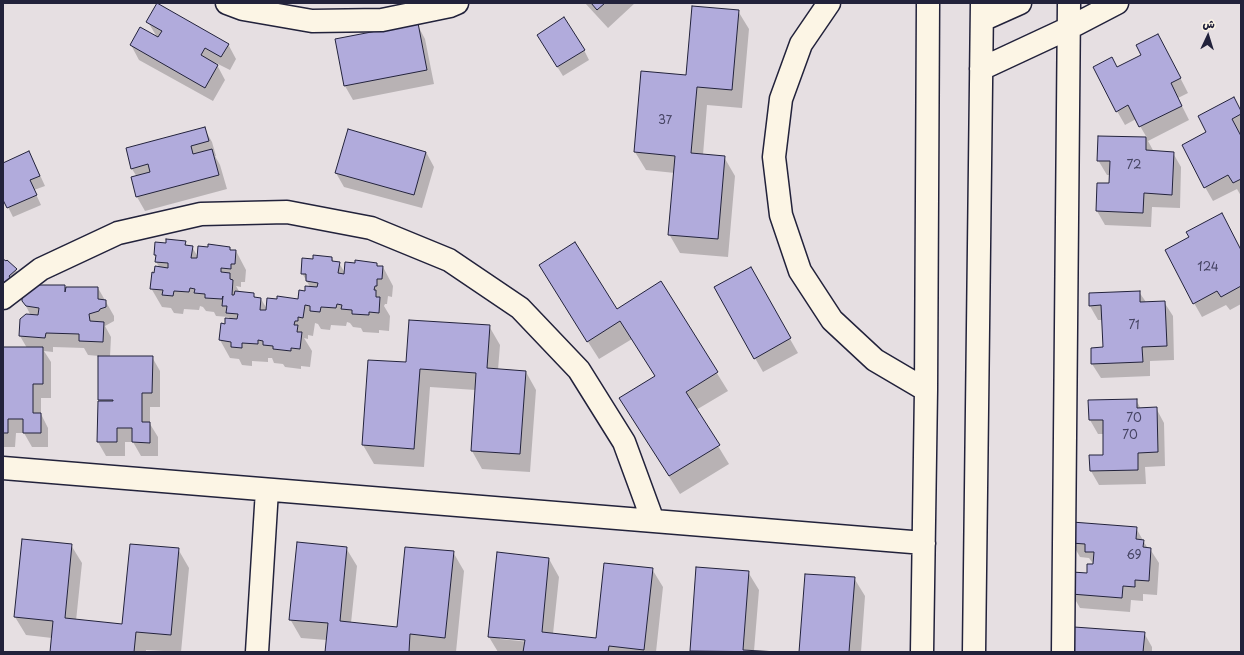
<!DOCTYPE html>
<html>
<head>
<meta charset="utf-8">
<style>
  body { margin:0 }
  #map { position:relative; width:1244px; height:655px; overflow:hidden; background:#e6dfe2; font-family:"Playpen Sans","Playpen Sans Arabic",sans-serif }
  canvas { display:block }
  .frame { position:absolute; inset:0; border:4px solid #22223b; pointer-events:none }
  .north { position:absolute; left:1188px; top:16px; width:40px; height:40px; -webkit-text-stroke:3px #fcf5e5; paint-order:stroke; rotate:4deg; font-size:11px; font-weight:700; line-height:16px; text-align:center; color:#22223b }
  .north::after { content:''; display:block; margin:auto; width:14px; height:18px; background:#22223b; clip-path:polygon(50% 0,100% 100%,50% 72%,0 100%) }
</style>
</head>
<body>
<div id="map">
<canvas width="1244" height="655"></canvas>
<div class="frame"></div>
<div class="north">ش</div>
</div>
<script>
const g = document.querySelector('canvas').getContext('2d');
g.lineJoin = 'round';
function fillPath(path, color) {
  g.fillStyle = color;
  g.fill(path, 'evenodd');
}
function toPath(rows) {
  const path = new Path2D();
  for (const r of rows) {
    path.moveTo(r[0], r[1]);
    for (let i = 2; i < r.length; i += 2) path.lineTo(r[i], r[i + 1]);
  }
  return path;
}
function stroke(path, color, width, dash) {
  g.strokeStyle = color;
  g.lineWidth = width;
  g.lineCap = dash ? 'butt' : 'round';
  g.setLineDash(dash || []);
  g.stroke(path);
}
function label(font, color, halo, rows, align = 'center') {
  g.font = font + ' "Playpen Sans",sans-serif';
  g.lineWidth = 3.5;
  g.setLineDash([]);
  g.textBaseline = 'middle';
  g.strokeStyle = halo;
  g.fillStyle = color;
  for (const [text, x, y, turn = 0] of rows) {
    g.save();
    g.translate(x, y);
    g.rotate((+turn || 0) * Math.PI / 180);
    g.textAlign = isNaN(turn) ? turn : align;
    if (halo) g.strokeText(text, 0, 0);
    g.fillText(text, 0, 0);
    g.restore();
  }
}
fillPath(toPath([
  [585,3,635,3,608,28],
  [738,11,749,29,742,108,707,105,703,155,724,157,735,176,728,257,680,253,669,234,675,173,646,170,635,152,687,76],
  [148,22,228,44,236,59,230,70,216,63,225,80,213,101,139,60,131,45,157,37],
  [417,24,425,39,434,84,353,100,345,86,336,40],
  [543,44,584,50,589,60,563,76],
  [1166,50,1188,93,1178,98,1189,120,1148,141,1154,152,1173,153,1181,167,1180,208,1152,207,1151,227,1105,225,1097,211,1110,184,1111,175,1107,175,1098,160,1099,137,1147,138,1136,119,1125,125,1117,111,1117,68],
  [1241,111,1241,132,1239,133,1241,137,1241,196,1237,189,1213,201,1205,187,1208,133],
  [204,128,212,142,216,156,215,156,220,165,227,189,145,211,137,197,132,178,137,177,132,169],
  [426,152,434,167,422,208,344,187,336,173],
  [29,153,34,162,45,186,34,190,41,205,13,217,3,197,3,164],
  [185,242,187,246,192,247,198,257,229,248,231,251,236,251,246,270,245,282,241,282,241,287,236,286,240,293,253,294,255,298,261,299,267,309,299,300,310,287,302,273,314,260,332,258,334,262,339,263,345,273,376,263,378,267,383,267,393,286,392,297,388,296,387,304,385,304,384,306,390,316,389,331,379,330,379,333,363,332,361,328,353,327,350,323,347,322,346,326,331,325,330,330,321,329,318,324,315,323,313,336,308,335,308,339,304,338,312,351,310,367,301,366,301,369,285,367,283,364,274,363,272,358,268,358,268,362,252,361,252,366,242,365,239,359,230,358,220,340,221,324,226,325,230,319,229,317,216,316,214,312,206,311,203,307,200,306,199,310,184,309,183,314,174,313,171,308,162,307,151,288,160,268,156,262,157,258,155,255,167,244],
  [1241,251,1241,304,1230,310,1226,305,1202,317,1194,303],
  [3,260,16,270,26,288,65,286,66,288,98,288,114,316,114,321,105,326,111,337,110,357,152,357,160,371,160,407,150,407,150,424,158,437,158,456,141,456,133,442,125,442,125,456,106,456,98,442,100,402,99,399,99,356,88,355,84,348,53,347,53,352,44,351,51,362,51,398,41,398,41,414,48,428,48,447,32,447,24,433,16,433,15,447,3,447,3,348,27,348,20,336,31,316,23,300,23,291,21,298,9,310,6,308,3,310],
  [750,269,798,353,763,372,715,288],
  [661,283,728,391,696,410,729,464,680,494,631,416,656,376,632,339,599,359,551,284,617,310],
  [1139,292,1146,302,1164,302,1173,316,1174,360,1150,361,1150,376,1101,378,1092,364,1104,348,1103,320,1098,320,1090,306],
  [489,326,500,345,498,370,526,372,536,390,530,472,482,469,472,451,476,390,430,387,424,467,374,464,363,445,369,361,407,363],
  [1136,400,1141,409,1156,408,1164,423,1165,466,1145,467,1146,484,1099,485,1091,471,1104,456,1104,434,1098,434,1090,420],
  [1136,528,1148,549,1150,549,1159,563,1157,595,1143,594,1143,601,1131,600,1130,612,1080,608,1072,594,1088,574,1094,565,1089,558,1080,557,1072,543],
  [71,545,82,563,76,621,123,625,178,549,189,568,181,652,146,650,146,652,51,652,52,638,26,635,15,617],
  [346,548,357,566,351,623,398,628,453,552,464,571,456,652,326,652,327,640,301,638,290,619],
  [549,559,559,577,553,634,597,639,652,569,663,587,656,652,498,652,489,637],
  [500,637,530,640,530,642,500,639],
  [748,572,759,590,754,651,763,652,692,652,691,651],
  [854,578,865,596,861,652,800,652],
  [1144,633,1152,647,1152,652,1074,652]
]), '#0003');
const building = toPath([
  [157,3,229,44,221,57,205,48,201,55,218,65,205,88,130,45,140,27,158,37,162,31,146,22,157,3],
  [591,3,605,3,597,10,591,3],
  [692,6,739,10,732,90,697,87,691,153,725,156,718,239,668,235,675,156,634,152,641,71,686,75,692,6],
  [564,17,585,50,557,67,537,35,564,17],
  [418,23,427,70,344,86,335,39,418,23],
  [1158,34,1181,78,1171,83,1182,106,1139,127,1128,105,1116,112,1093,67,1112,57,1117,67,1141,55,1136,45,1158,34],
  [1234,97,1241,111,1241,114,1232,119,1241,136,1241,179,1233,183,1228,175,1204,188,1182,145,1206,132,1198,116,1234,97],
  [205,127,209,141,191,146,193,154,212,149,219,175,136,197,131,177,150,172,148,164,131,169,126,148,205,127],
  [348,129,426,152,414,195,335,173,348,129],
  [1098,136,1146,137,1146,150,1174,152,1172,195,1144,193,1143,213,1096,211,1097,183,1109,183,1110,161,1097,161,1098,136],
  [29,151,40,176,30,180,37,195,7,208,3,200,3,163,29,151],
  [1222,213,1241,250,1241,286,1221,297,1217,291,1193,304,1165,250,1189,237,1186,232,1222,213],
  [166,239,186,241,185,245,193,246,191,258,197,258,198,246,208,247,208,244,230,247,230,250,236,250,235,264,231,264,231,269,221,268,221,272,230,273,230,279,233,280,232,295,234,295,235,291,254,293,254,297,261,298,260,310,266,310,267,298,277,299,277,296,298,299,299,290,305,291,305,286,317,287,318,283,306,281,306,274,301,274,302,258,313,259,313,255,332,257,332,261,340,262,338,273,344,274,345,262,355,263,355,260,377,263,377,266,383,266,382,279,377,279,377,286,375,286,374,290,376,290,376,297,380,297,379,313,369,312,369,315,352,314,352,310,341,309,342,305,337,304,336,308,321,307,320,312,310,311,310,306,305,305,303,318,298,317,298,321,295,321,294,325,298,325,297,332,302,332,300,349,291,348,291,351,273,349,273,346,263,345,263,341,258,340,258,344,242,343,242,348,231,347,231,342,219,340,221,323,225,324,225,318,237,319,238,314,226,313,227,306,222,306,223,296,222,299,205,298,205,294,194,293,195,289,190,288,189,292,174,291,173,296,162,295,163,290,150,289,152,272,154,273,155,266,168,268,168,263,155,262,156,255,154,255,155,242,166,243,166,239],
  [575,242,617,309,661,281,718,372,686,392,720,445,669,476,619,398,655,376,620,321,587,342,539,265,575,242],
  [3,259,6,261,7,260,17,269,9,276,11,279,3,287,3,259],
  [751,267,791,338,754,359,714,287,751,267],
  [34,285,65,285,65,292,66,287,98,287,98,299,106,300,106,307,100,309,99,311,89,314,90,321,104,322,103,342,79,341,79,334,46,333,45,338,19,336,20,319,26,314,38,315,39,308,26,306,22,301,22,288,34,285],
  [1140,291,1140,302,1165,301,1167,346,1142,347,1143,362,1091,364,1091,348,1103,347,1101,305,1089,306,1089,293,1140,291],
  [409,320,490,325,487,368,526,371,520,454,471,451,476,373,420,369,414,449,362,445,368,360,406,362,409,320],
  [3,347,43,347,43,384,33,384,33,413,41,413,41,433,23,433,23,419,8,419,8,433,3,433,3,392,4,391,3,391,3,347],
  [98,356,153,356,152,393,142,393,142,422,150,422,150,443,132,442,132,428,117,428,117,442,97,442,98,401,113,401,113,400,98,400,98,356],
  [1137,399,1137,408,1157,407,1158,452,1138,453,1138,470,1090,471,1089,455,1103,455,1103,420,1089,420,1088,400,1137,399],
  [1072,522,1137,527,1136,539,1144,540,1143,547,1151,548,1149,581,1135,580,1135,587,1123,586,1122,598,1071,594,1072,572,1087,573,1087,564,1093,564,1094,552,1085,552,1085,544,1071,543,1072,522],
  [22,539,72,544,65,618,122,624,130,544,179,548,171,635,136,632,134,652,50,652,53,621,14,617,22,539],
  [297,542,347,547,340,621,397,627,405,547,454,551,445,638,410,634,409,652,325,652,328,623,289,620,297,542],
  [497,552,549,558,542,632,596,638,604,563,653,568,644,650,609,646,608,652,523,652,525,640,488,637,497,552],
  [696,567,749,571,743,650,778,652,690,651,696,567],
  [805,574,855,577,849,652,799,652,805,574],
  [1074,627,1145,632,1143,652,1073,652,1074,627]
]);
fillPath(building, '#b1abdc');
stroke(building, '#22223b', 1);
const street = toPath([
  [227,3,243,9,312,21,382,20,450,6,457,3],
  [829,3,801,44,781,99,774,157,781,215,800,271,832,320,875,360,926,390],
  [982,20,1020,3],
  [981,69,1069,28,1117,3],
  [3,298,41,269,118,233,201,214,287,212,371,228,449,260,520,308,579,370,624,442,653,521],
  [3,468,924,543],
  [257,652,267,490],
  [922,652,926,390,928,3],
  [974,652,982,3],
  [1063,652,1069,3]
]);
stroke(street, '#22223b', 25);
stroke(street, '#fcf5e5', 22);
label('12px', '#464463', null, [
  ["37",665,121],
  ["72",1134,166],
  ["124",1208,268],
  ["71",1134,326],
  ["70",1134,419],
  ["70",1130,436],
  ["69",1134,556]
]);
</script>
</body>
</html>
